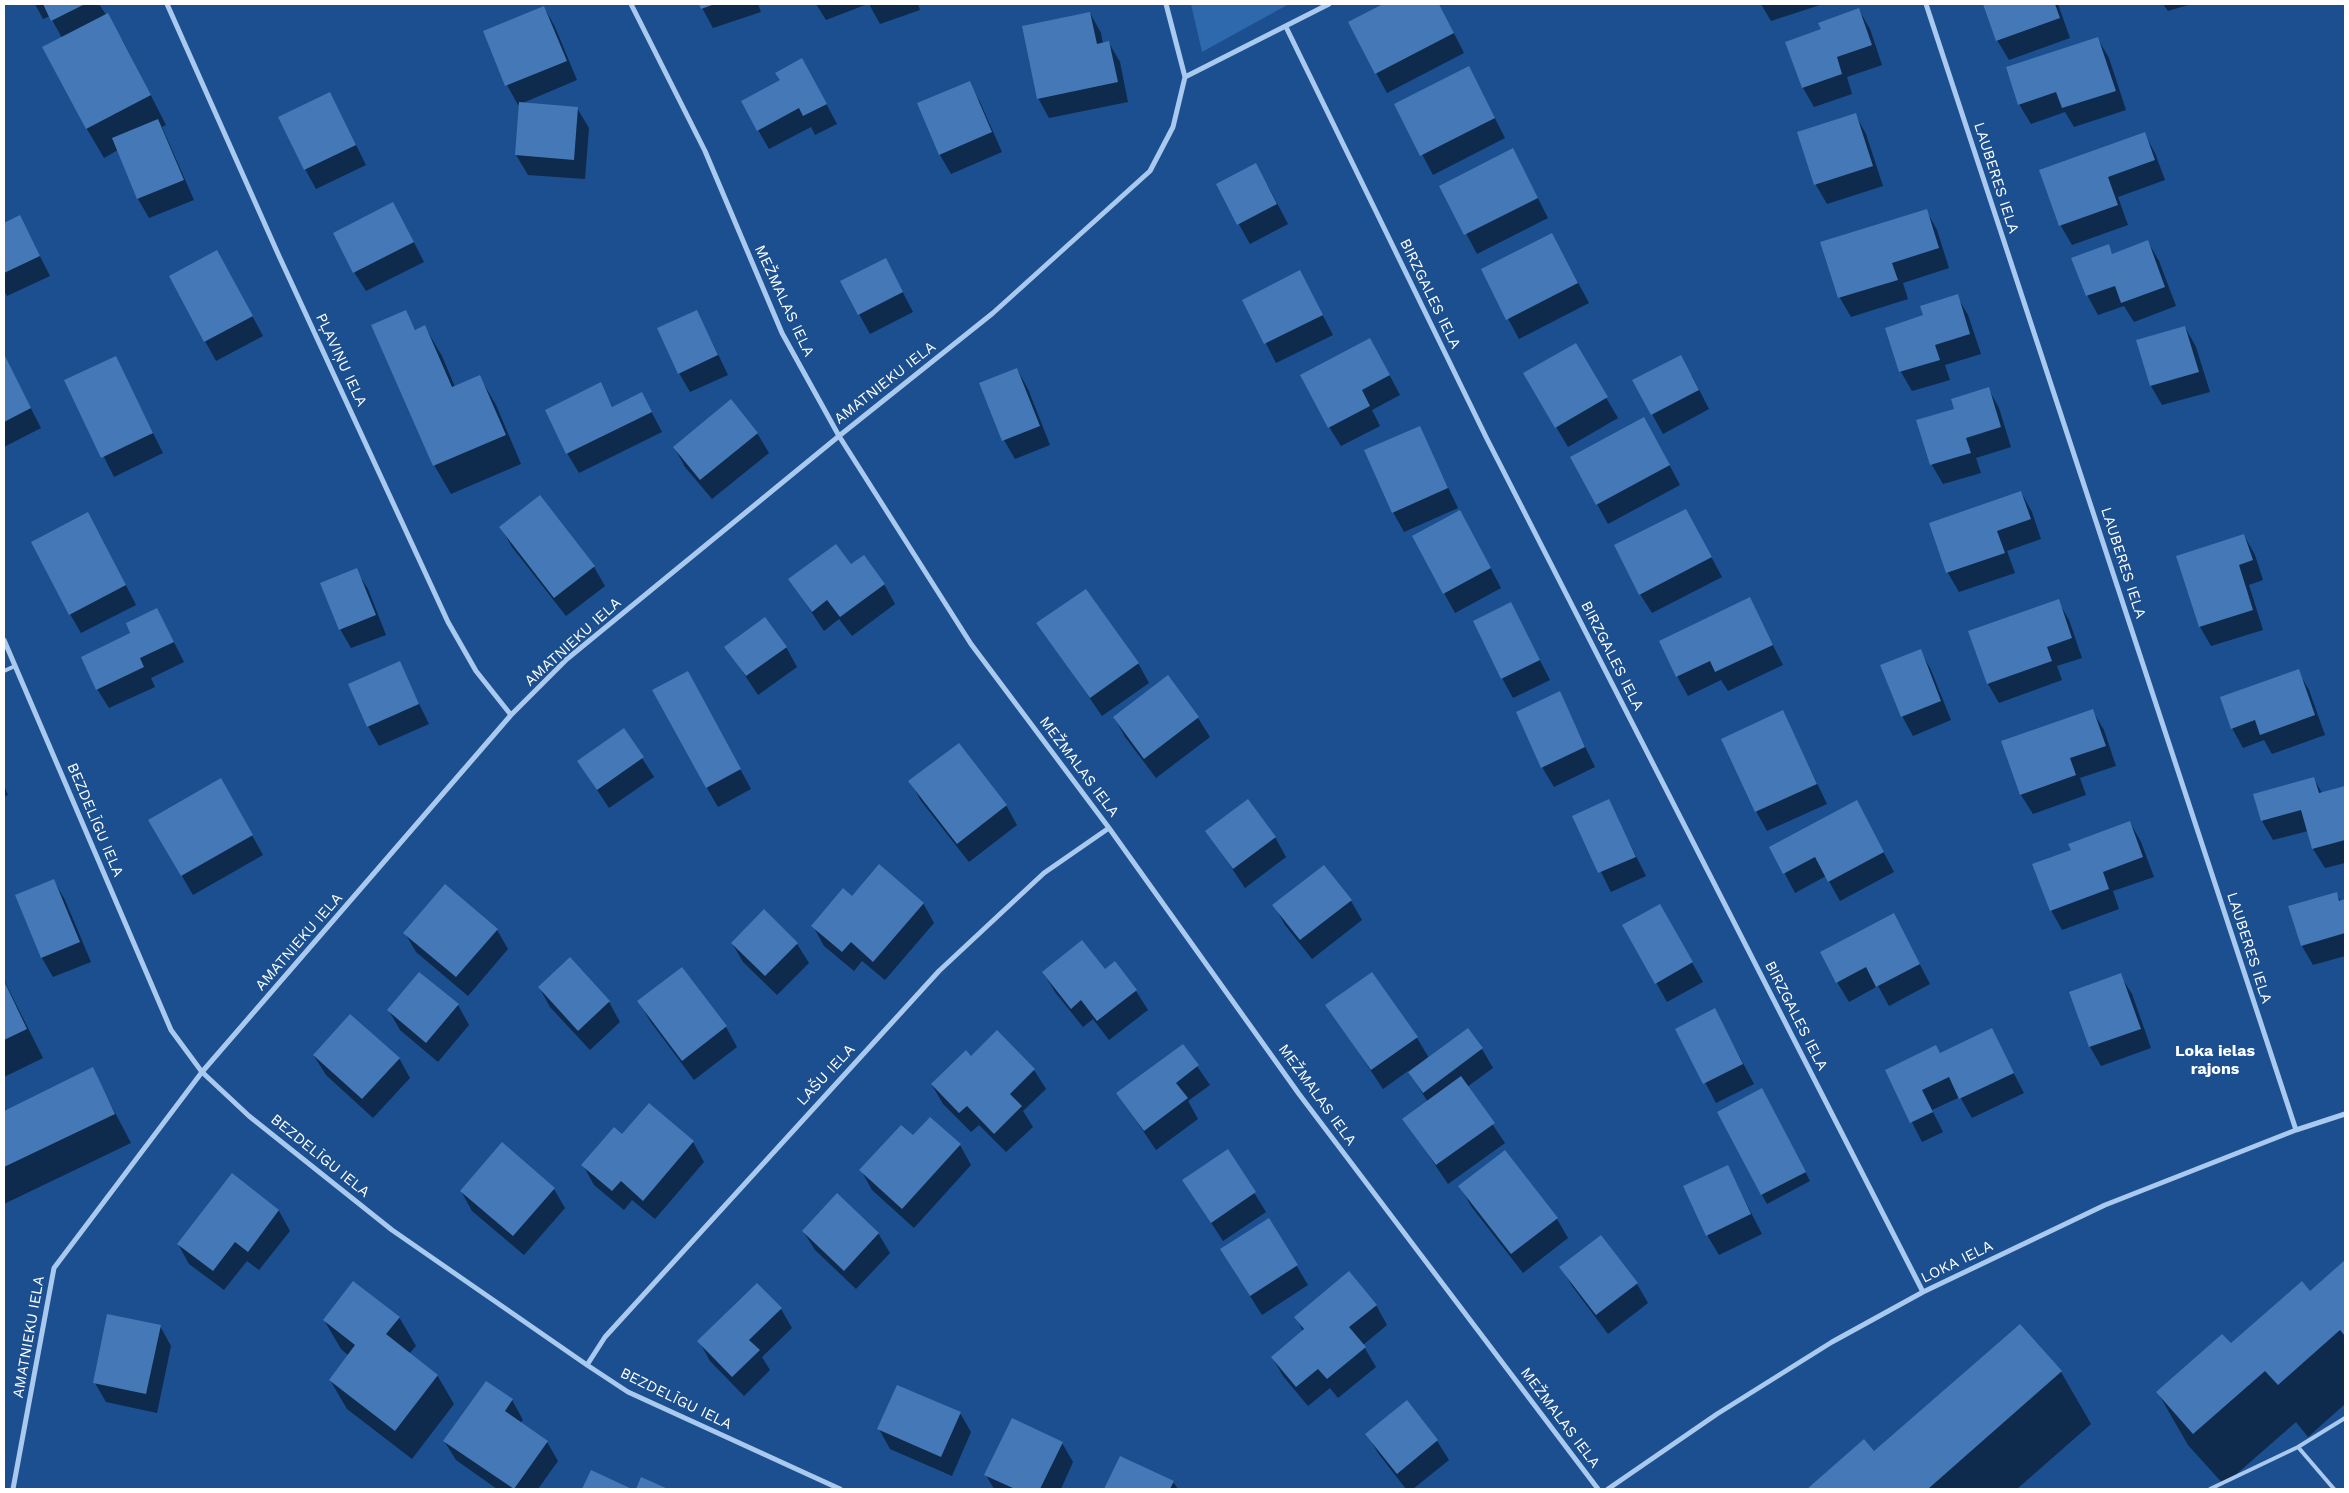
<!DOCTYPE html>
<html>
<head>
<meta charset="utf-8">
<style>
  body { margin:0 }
  #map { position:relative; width:2349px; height:1493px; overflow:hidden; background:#1b4f8f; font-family:"Work Sans",sans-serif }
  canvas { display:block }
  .frame { position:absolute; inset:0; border:5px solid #fff; pointer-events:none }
</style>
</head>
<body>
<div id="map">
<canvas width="2349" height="1493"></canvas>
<div class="frame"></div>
</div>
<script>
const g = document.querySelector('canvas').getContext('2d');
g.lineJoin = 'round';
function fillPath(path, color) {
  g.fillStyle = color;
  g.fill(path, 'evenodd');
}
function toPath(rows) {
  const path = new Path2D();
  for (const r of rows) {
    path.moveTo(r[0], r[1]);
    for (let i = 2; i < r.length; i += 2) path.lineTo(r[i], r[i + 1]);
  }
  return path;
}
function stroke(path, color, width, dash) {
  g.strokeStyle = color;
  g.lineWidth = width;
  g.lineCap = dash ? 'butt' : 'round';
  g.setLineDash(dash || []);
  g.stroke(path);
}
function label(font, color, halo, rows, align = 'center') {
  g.font = font + ' "Work Sans",sans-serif';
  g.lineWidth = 4;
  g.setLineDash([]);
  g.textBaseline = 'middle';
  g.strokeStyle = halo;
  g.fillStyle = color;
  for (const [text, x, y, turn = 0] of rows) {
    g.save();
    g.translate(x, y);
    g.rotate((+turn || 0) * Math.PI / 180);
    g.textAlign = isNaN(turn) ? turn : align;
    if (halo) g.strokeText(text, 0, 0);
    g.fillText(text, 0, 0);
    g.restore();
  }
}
fillPath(toPath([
  [1191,4,1289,4,1202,52]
]), '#2e69ad');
fillPath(toPath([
  [35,4,99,4,124,43,166,125,162,127,194,200,149,218,138,199,118,150,104,158,87,129,44,47,62,38,50,16,43,19],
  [700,4,758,4,761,12,713,28],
  [816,4,864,4,865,5,826,20],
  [869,4,918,4,920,10,880,24],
  [1386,4,1439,4,1464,53,1387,93,1349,23],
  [1761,4,1823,4,1771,21],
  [1985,4,2058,4,2070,38,2009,60,1997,40],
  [2163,4,2191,4,2168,11],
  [544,7,555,27,577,80,518,105,507,85],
  [1859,10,1870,29,1882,65,1847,77,1852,94,1814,107,1803,88,1822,30],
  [1090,13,1101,33,1103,44,1109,43,1120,62,1128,102,1049,118,1038,98],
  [2098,39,2109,58,2126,110,2074,127,2065,112,2031,124,2019,104],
  [813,79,837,124,815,135,811,127,769,149,758,130],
  [969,83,980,102,1002,152,951,174,940,155],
  [1479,87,1505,138,1433,175,1396,105],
  [330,93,366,165,316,189,305,169],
  [520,104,577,108,589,128,585,179,528,175,516,155],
  [1855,114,1866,134,1883,186,1827,204,1816,185,1799,132],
  [2144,133,2155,153,2165,180,2118,197,2128,225,2072,245,2061,226,2040,171],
  [1523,169,1548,218,1477,254,1441,186],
  [1267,184,1288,224,1250,244,1217,185],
  [1926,210,1937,230,1949,268,1903,283,1908,299,1851,317,1840,298,1822,243],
  [20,217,50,276,7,296,4,291,4,225],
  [404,223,424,262,366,291,354,272],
  [1552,234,1589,303,1519,339,1482,270],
  [2148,242,2159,261,2176,306,2134,322,2124,306,2098,315,2087,295,2108,246,2113,255],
  [886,260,913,312,870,334,859,314],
  [228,271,263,336,216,361,205,341],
  [1300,272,1333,335,1276,363,1244,300],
  [1957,296,1968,315,1981,354,1945,365,1950,380,1912,391,1901,372,1887,328,1924,316],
  [697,311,728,375,690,392,679,373],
  [405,312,416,331,425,327,442,356,455,387,479,376,496,405,521,464,451,494,434,465],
  [2185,327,2196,347,2210,392,2162,405,2151,386,2138,341],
  [1575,345,1618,418,1568,447,1525,374],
  [4,356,41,428,4,447],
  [115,357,163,453,114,477,66,381],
  [1381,359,1400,395,1372,410,1380,426,1341,446,1329,427],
  [1017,369,1028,389,1050,445,1015,459,1004,440],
  [1692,376,1709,409,1663,434,1652,414],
  [600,384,613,408,642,394,662,432,579,473,567,453],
  [1988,388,1999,408,2011,447,1976,458,1981,473,1943,484,1932,465,1955,409],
  [1419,428,1458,508,1404,532,1393,512],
  [757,433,769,453,712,499,685,467,674,447],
  [1655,438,1680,485,1608,524,1597,504],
  [2021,492,2032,512,2041,539,2007,551,2015,573,1959,592,1948,573,1931,524],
  [540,497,594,567,605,586,566,616,512,547,501,528],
  [1697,530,1722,577,1652,613,1640,594],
  [1471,531,1501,588,1455,613,1444,593],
  [99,533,136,605,81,633,70,614],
  [2244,535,2255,555,2263,580,2249,585,2263,630,2211,646,2200,627,2177,557],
  [851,565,884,584,895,604,852,636,839,619,824,631,790,580],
  [356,570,368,589,386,635,351,648,340,629],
  [1749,599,1783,665,1728,691,1721,680,1688,696,1677,676],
  [2058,601,2069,620,2082,658,2057,666,2062,680,1999,703,1988,684],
  [1511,604,1550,680,1513,698,1502,678],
  [157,609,184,662,151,678,155,687,109,708,97,689,132,634],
  [1038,623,1138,663,1149,683,1102,716],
  [726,647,786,647,797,667,758,695],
  [1920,650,1931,670,1951,720,1913,736,1902,716],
  [399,663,429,724,379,746,368,726],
  [2298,671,2309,690,2325,735,2272,754,2264,740,2243,748,2232,728],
  [1168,677,1198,718,1210,737,1156,778,1125,737,1114,717],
  [698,692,751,789,718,807,707,788],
  [1559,693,1595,767,1554,787,1542,767],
  [2092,710,2104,730,2116,766,2080,778,2086,795,2033,814,2021,795,2003,741],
  [1782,711,1827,804,1767,831,1756,811],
  [624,730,654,777,609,808,578,761],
  [2314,779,2322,793,2345,787,2345,863,2325,868,2313,849,2308,831,2273,840,2262,821,2255,795],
  [221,780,263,855,193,895,150,821],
  [910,781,1006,805,1017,825,969,862,921,801],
  [4,786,8,795,4,797],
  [1608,800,1646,876,1611,892,1573,816],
  [1867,821,1894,872,1840,901,1826,876,1795,893,1771,847],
  [2130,822,2141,842,2154,877,2113,891,2119,909,2062,930,2051,910,2072,850],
  [1207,831,1275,837,1286,857,1245,888],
  [54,881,65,900,91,962,53,977,42,958,16,896],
  [2336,893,2341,902,2345,901,2345,956,2313,965,2302,946],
  [852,897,923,903,934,923,885,980,862,961,854,971,824,946,813,926],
  [1351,901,1362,920,1312,959,1285,925,1274,905],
  [1671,925,1703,982,1667,1002,1624,926],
  [497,930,508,949,468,996,416,952,405,933],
  [1904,934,1930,984,1889,1006,1878,986,1849,1002,1837,982],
  [732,943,797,944,809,963,777,995,743,962],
  [570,959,609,1002,620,1022,590,1050,550,1007,539,987],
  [1115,963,1136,991,1148,1010,1109,1040,1093,1019,1083,1027,1055,992,1043,972,1104,971],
  [681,969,726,1027,737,1047,694,1080,650,1021,639,1002],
  [2120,975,2132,994,2151,1048,2101,1066,2090,1047,2070,993],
  [4,980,43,1058,4,1077],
  [458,1005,469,1025,438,1062,400,1030,389,1011],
  [1327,1005,1417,1038,1429,1058,1482,1049,1493,1068,1467,1087,1505,1143,1448,1184,1404,1119,1428,1102,1408,1071,1383,1089],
  [1677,1029,1725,1029,1754,1084,1716,1103],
  [1991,1030,2024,1093,1972,1118,1960,1097,1932,1110,1943,1132,1922,1142,1886,1071,1940,1054],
  [1183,1046,1210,1085,1188,1101,1198,1119,1156,1150,1118,1094],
  [314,1056,399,1058,410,1078,373,1118,326,1075],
  [971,1058,1034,1070,1046,1089,1023,1111,1033,1127,1006,1152,979,1125,971,1132,943,1104,932,1085],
  [92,1069,131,1143,4,1204,4,1106,6,1111],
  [1767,1099,1810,1181,1767,1204,1762,1195],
  [930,1119,960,1145,971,1165,914,1228,872,1190,861,1170,913,1137],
  [622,1136,693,1142,704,1162,655,1219,632,1200,624,1210,594,1185,583,1165],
  [1228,1151,1266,1212,1223,1241,1184,1181],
  [1727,1166,1762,1234,1719,1255,1707,1235],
  [232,1175,279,1211,290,1231,259,1270,247,1261,224,1290,189,1264,178,1244],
  [1460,1186,1557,1219,1568,1238,1523,1273,1471,1206],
  [554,1189,565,1208,524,1255,472,1211,461,1191],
  [1269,1220,1308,1285,1262,1315,1233,1269],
  [803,1231,878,1233,890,1253,856,1289,815,1250],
  [1601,1237,1637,1284,1648,1303,1608,1334,1572,1286,1561,1267],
  [2345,1262,2345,1404,2308,1437,2296,1422,2224,1485,2188,1445,2158,1393,2310,1293],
  [1376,1305,1387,1325,1363,1345,1376,1367,1338,1398,1330,1388,1308,1406,1283,1376,1272,1357,1303,1331,1296,1317],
  [781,1309,792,1328,762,1357,770,1370,744,1396,710,1361,699,1341],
  [399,1317,416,1346,409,1354,437,1375,454,1404,412,1459,347,1409,330,1380,349,1356,341,1349,324,1320],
  [2020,1325,2061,1372,2091,1424,2017,1489,1809,1489,1864,1441,1874,1453],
  [160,1326,171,1346,157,1413,106,1402,95,1383],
  [512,1400,523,1420,520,1423,547,1442,558,1461,538,1489,497,1489,456,1460,444,1441],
  [1406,1402,1437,1441,1449,1460,1413,1489,1406,1489,1378,1453,1367,1434],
  [960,1413,971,1432,952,1476,890,1449,879,1429],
  [1062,1443,1073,1462,1061,1489,994,1489,986,1475],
  [1120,1457,1173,1482,1178,1489,1105,1489]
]), '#0007');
fillPath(toPath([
  [43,4,85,4,51,21],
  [699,4,715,4,701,9],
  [1383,4,1439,4,1454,33,1375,74,1348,22],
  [1983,4,2055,4,2060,18,1996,41],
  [544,6,567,61,505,86,483,31],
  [1859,8,1872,45,1837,57,1842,74,1802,88,1785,42,1821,29,1818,23],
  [1090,12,1097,44,1109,41,1118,82,1037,99,1022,26],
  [108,13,151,95,86,129,42,47],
  [2098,37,2116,91,2062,108,2056,92,2018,105,2006,67],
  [802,58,827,104,803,116,799,108,757,131,741,101,780,80,775,73],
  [1469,66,1495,118,1420,156,1394,104],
  [970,81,992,132,939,155,917,103],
  [330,92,356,145,304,170,278,117],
  [519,102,578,107,574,160,515,155],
  [1856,113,1873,166,1814,185,1797,132],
  [158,119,184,180,137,199,112,138],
  [2145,132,2155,160,2108,177,2118,205,2059,226,2039,170],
  [1513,148,1538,198,1464,235,1439,186],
  [1256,163,1277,204,1237,225,1216,184],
  [393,202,414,242,353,273,333,233],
  [1927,209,1939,248,1892,263,1898,280,1838,298,1820,242],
  [20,215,40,256,4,273,4,223],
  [1552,233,1578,283,1506,320,1481,269],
  [2148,240,2165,287,2121,303,2115,286,2086,296,2071,258,2109,244,2112,254],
  [217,250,253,316,204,342,169,276],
  [886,258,903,292,858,315,840,281],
  [1300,270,1323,315,1264,344,1242,300],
  [1958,294,1970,334,1935,345,1940,360,1899,372,1885,328,1923,315,1920,306],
  [406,310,415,330,425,325,452,387,480,375,506,435,433,466,371,325],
  [697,310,718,355,678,374,657,328],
  [2185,326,2199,372,2150,386,2136,340],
  [1370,338,1390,375,1362,390,1370,406,1328,428,1300,375],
  [1576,343,1608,397,1555,428,1523,373],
  [4,354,31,408,4,422],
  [1681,355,1699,390,1651,415,1632,380],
  [116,356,153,433,101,458,64,380],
  [1017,368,1040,426,1002,441,979,383],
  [601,382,612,407,642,392,652,412,566,454,545,410],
  [1989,387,2001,427,1966,438,1971,453,1930,465,1916,420,1954,409,1951,399],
  [731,399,758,433,700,480,673,447],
  [1644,417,1670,465,1596,505,1570,457],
  [1420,426,1448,488,1392,513,1364,450],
  [2021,491,2031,519,1997,531,2005,553,1946,573,1929,523],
  [540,495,595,566,554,598,499,527],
  [1686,509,1712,557,1639,595,1614,545],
  [1460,510,1491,568,1443,594,1412,536],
  [88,512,126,585,69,615,31,542],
  [2244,534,2253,560,2239,565,2253,610,2199,627,2176,556],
  [836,544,851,564,864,555,885,584,840,617,827,600,812,612,788,579],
  [357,568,376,615,339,630,320,583],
  [1086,589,1139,663,1090,698,1036,623],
  [1750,597,1773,645,1715,672,1710,661,1676,677,1659,641],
  [2059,599,2072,638,2047,647,2052,661,1987,684,1968,631],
  [1511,602,1540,660,1501,679,1473,621],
  [157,608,174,642,140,658,144,667,96,690,81,657,130,633,126,623],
  [765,617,787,647,746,676,724,647],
  [1921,649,1941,701,1901,717,1880,665],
  [400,661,419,704,367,727,348,684],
  [2299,669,2315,715,2260,735,2255,720,2231,729,2220,697],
  [688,671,741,769,706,788,652,690],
  [1168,675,1199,717,1144,759,1113,717],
  [1560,691,1585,747,1541,768,1516,712],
  [2093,709,2106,746,2070,758,2076,775,2020,795,2001,741],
  [1783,710,1817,784,1755,812,1721,739],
  [624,728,644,757,597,790,577,761],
  [959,743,1007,805,957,844,908,781],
  [2314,777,2319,793,2345,786,2345,840,2312,849,2301,810,2261,821,2253,794],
  [221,778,253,835,181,876,148,820],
  [1248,799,1276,837,1233,869,1205,831],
  [1609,799,1636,857,1598,873,1572,816],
  [1857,800,1884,852,1828,882,1815,857,1783,874,1769,847],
  [2130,821,2143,857,2103,872,2109,889,2050,911,2032,864,2071,850,2068,844],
  [879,864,924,903,873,962,851,942,842,952,811,926,843,888,852,896],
  [1324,865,1352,900,1300,940,1272,905],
  [54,879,80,942,41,958,15,895],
  [445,884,498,929,456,977,403,933],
  [2337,892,2339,901,2345,899,2345,933,2301,946,2288,906],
  [1660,904,1693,962,1655,984,1622,925],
  [764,909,798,943,765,976,731,943],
  [1894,913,1920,964,1876,987,1866,967,1836,983,1820,952],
  [1082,940,1105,969,1115,961,1137,990,1097,1021,1081,1000,1071,1009,1042,972],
  [570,957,610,1001,578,1031,538,987],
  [682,967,727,1026,682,1061,637,1001],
  [419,972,459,1004,426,1043,387,1010],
  [1372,972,1418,1037,1371,1070,1325,1005],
  [2121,973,2141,1029,2089,1047,2069,992],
  [4,981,27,1029,4,1040],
  [1715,1008,1743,1064,1703,1084,1675,1029],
  [350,1014,400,1058,362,1099,313,1055],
  [1468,1028,1483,1048,1423,1093,1408,1072],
  [1992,1028,2014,1073,1959,1099,1949,1077,1922,1090,1933,1112,1910,1123,1885,1070,1936,1045,1940,1053],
  [997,1030,1035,1069,1010,1094,1022,1106,994,1134,967,1106,959,1113,931,1084,966,1050,971,1056],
  [1183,1044,1199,1065,1176,1083,1188,1098,1144,1131,1116,1093],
  [93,1067,115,1114,4,1167,4,1111],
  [1461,1076,1495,1123,1436,1165,1402,1119],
  [1762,1088,1806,1172,1761,1195,1717,1112],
  [649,1103,694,1141,643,1201,621,1181,612,1191,581,1165,614,1127,622,1134],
  [930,1117,961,1144,902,1209,859,1170,901,1125,913,1135],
  [502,1142,555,1188,513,1236,460,1191],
  [1228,1149,1256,1192,1211,1223,1182,1180],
  [1505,1150,1558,1218,1511,1254,1458,1186],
  [1728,1165,1751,1214,1706,1236,1683,1186],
  [232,1173,279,1210,248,1252,235,1242,213,1271,177,1244],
  [837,1193,879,1233,844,1271,802,1231],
  [1269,1218,1298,1265,1250,1296,1220,1249],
  [1601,1235,1638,1283,1596,1315,1559,1267],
  [2345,1260,2345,1336,2340,1330,2278,1385,2265,1371,2193,1434,2156,1392,2222,1334,2231,1343,2302,1281,2310,1291],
  [1349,1271,1377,1305,1349,1327,1366,1347,1327,1379,1318,1369,1296,1387,1271,1357,1304,1329,1294,1317],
  [353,1281,400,1317,386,1334,438,1375,395,1431,329,1380,355,1345,323,1320],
  [757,1283,782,1308,749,1340,760,1350,732,1377,697,1341],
  [107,1314,161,1325,146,1394,93,1383],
  [2020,1324,2062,1371,1928,1489,1807,1489,1864,1439,1874,1451],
  [486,1381,513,1399,505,1411,548,1441,514,1489,443,1441],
  [897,1385,961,1412,941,1457,877,1429],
  [1407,1400,1438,1440,1397,1474,1365,1434],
  [1012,1418,1063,1442,1040,1489,1015,1489,984,1475],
  [1120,1456,1174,1481,1170,1489,1104,1489],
  [591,1470,632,1489,582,1489],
  [641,1477,668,1489,636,1489]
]), '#4478b7');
stroke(toPath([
  [4,671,15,666],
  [2298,1447,2334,1489],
  [2210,1489,2298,1447,2345,1418]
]), '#a9c9ee', 4);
stroke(toPath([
  [167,4,279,256,448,622,476,671,511,715],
  [631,4,705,151,782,333,839,436,971,644,1109,828,1299,1094,1598,1489],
  [1926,4,2296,1130],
  [1286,27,1487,439,1923,1292],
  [1185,77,1329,4],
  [4,640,171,1030,202,1072,249,1116,392,1230,587,1365,628,1392,840,1489],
  [587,1365,605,1337,939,971,1044,873,1109,828],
  [13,1489,54,1268,202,1072,511,715,567,659,839,436,993,313,1150,171,1173,127,1185,77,1166,4],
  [1608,1489,1717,1414,1832,1342,1923,1292,2105,1205,2296,1130,2345,1114]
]), '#a9c9ee', 5);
label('15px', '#fff', '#1b4f8f', [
  ["LAUBERES IELA",1996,178,72],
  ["BIRZGALES IELA",1430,294,64],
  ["MEŽMALAS IELA",784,301,65],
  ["PĻAVIŅU IELA",341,360,65],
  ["AMATNIEKU IELA",885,383,-38],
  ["LAUBERES IELA",2123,563,72],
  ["AMATNIEKU IELA",573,642,-42],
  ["BIRZGALES IELA",1612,656,63],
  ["MEŽMALAS IELA",1079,767,53],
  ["BEZDELĪGU IELA",95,820,67],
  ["AMATNIEKU IELA",299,942,-49],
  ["LAUBERES IELA",2249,948,72],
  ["BIRZGALES IELA",1796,1016,63],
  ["LAŠU IELA",826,1075,-47],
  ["MEŽMALAS IELA",1317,1095,54],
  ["BEZDELĪGU IELA",320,1156,39],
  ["LOKA IELA",1957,1262,-26],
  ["AMATNIEKU IELA",29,1337,-80],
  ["BEZDELĪGU IELA",676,1399,26],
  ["MEŽMALAS IELA",1560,1418,53]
]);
label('bold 16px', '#fff', '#1b4f8f', [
  ["Loka ielas",2215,1051],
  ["rajons",2215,1069]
]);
</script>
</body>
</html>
